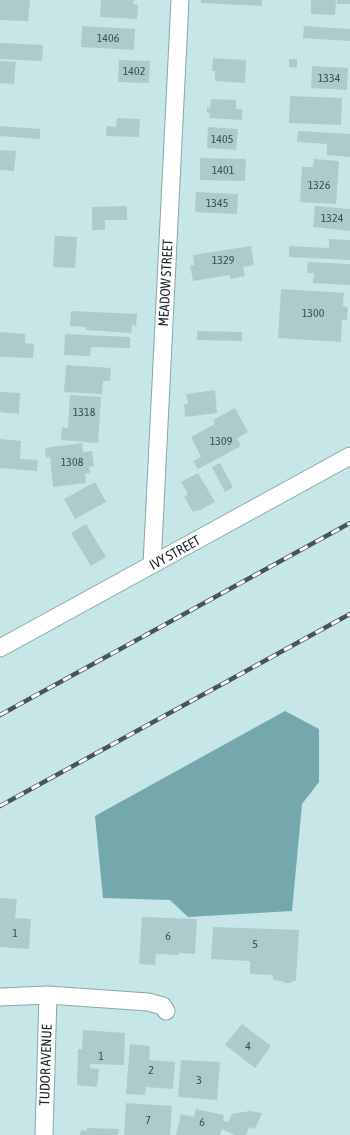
<!DOCTYPE html>
<html>
<head>
<meta charset="utf-8">
<style>
  body { margin:0 }
  canvas { display:block; background:#c6e6e8 }
</style>
</head>
<body>
<canvas width="350" height="1135"></canvas>
<script>
const g = document.querySelector('canvas').getContext('2d');
g.lineJoin = 'round';
function fillPath(path, color) {
  g.fillStyle = color;
  g.fill(path, 'evenodd');
}
function toPath(rows) {
  const path = new Path2D();
  for (const r of rows) {
    path.moveTo(r[0], r[1]);
    for (let i = 2; i < r.length; i += 2) path.lineTo(r[i], r[i + 1]);
  }
  return path;
}
function stroke(path, color, width, dash) {
  g.strokeStyle = color;
  g.lineWidth = width;
  g.lineCap = dash ? 'butt' : 'round';
  g.setLineDash(dash || []);
  g.stroke(path);
}
function label(font, color, halo, rows, align = 'center') {
  g.font = font + ' "Asap Condensed",sans-serif';
  g.lineWidth = 3;
  g.setLineDash([]);
  g.textBaseline = 'middle';
  g.strokeStyle = halo;
  g.fillStyle = color;
  for (const [text, x, y, turn = 0] of rows) {
    g.save();
    g.translate(x, y);
    g.rotate((+turn || 0) * Math.PI / 180);
    g.textAlign = isNaN(turn) ? turn : align;
    if (halo) g.strokeText(text, 0, 0);
    g.fillText(text, 0, 0);
    g.restore();
  }
}
fillPath(toPath([
  [285,711,319,729,319,782,302,804,292,911,188,917,170,900,103,898,95,816]
]), '#75a8ac');
fillPath(toPath([
  [0,0,30,0,28,21,0,20],
  [101,0,134,0,133,4,138,5,137,19,100,17],
  [201,0,262,0,262,6,201,3],
  [311,0,336,0,335,15,311,14],
  [337,0,350,0,350,4,337,4],
  [82,26,135,29,134,50,81,47],
  [304,26,350,29,350,41,303,38],
  [0,43,43,45,42,61,0,59],
  [213,58,246,60,245,83,215,81,215,71,212,71],
  [289,59,297,59,297,68,289,67],
  [119,60,150,61,149,83,118,82],
  [0,61,16,62,14,84,0,83],
  [312,66,348,68,347,90,311,88],
  [290,96,342,98,341,125,289,123],
  [211,99,236,100,236,109,242,109,242,120,209,118,210,113,207,113,207,107,210,108],
  [117,118,140,119,139,137,106,136,107,126,116,127],
  [0,126,40,129,40,139,0,136],
  [208,127,238,129,236,150,207,148],
  [298,131,350,134,350,157,327,155,327,144,297,142],
  [0,150,16,151,14,171,0,170],
  [200,158,246,159,245,181,200,180],
  [314,159,339,161,336,204,300,202,302,167,313,167],
  [196,192,238,194,237,214,195,212],
  [127,206,127,220,105,220,105,230,92,230,92,207],
  [315,206,350,209,350,231,313,227],
  [55,236,77,237,75,268,53,267],
  [329,239,350,240,350,260,289,257,289,246,329,248],
  [251,246,254,265,243,267,245,276,230,279,230,275,193,281,190,265,194,265,193,255],
  [308,262,350,264,350,285,313,283,314,273,307,273],
  [281,289,344,293,343,306,348,307,347,320,342,320,341,342,278,338],
  [71,311,137,314,136,326,132,325,131,333,86,330,86,327,70,326],
  [197,331,242,332,242,341,197,340],
  [0,332,25,334,25,343,34,344,33,358,0,357],
  [65,334,130,337,130,348,91,347,90,356,64,355],
  [66,365,111,368,110,381,103,381,102,394,64,392],
  [215,390,217,413,185,417,184,404,188,404,186,394],
  [0,392,20,393,19,414,0,412],
  [70,395,101,397,98,443,61,440,62,427,68,428],
  [235,408,248,432,237,438,241,446,198,469,193,461,201,457,191,437,215,424,213,420],
  [0,439,21,441,20,459,38,460,37,471,0,468],
  [82,443,83,452,92,451,94,466,89,467,90,473,85,474,86,483,53,487,50,457,46,458,45,448],
  [220,463,233,487,225,492,212,467],
  [198,473,215,502,198,511,197,510,193,512,184,497,188,494,181,482],
  [95,482,106,502,75,519,64,499],
  [86,524,106,557,91,566,71,533],
  [0,898,17,899,15,918,31,919,29,949,0,947],
  [142,917,197,919,195,954,179,953,179,955,156,954,155,965,139,964],
  [213,927,299,930,296,980,290,983,285,983,281,981,273,980,273,975,250,974,250,961,211,959],
  [242,1024,271,1046,255,1068,225,1045],
  [83,1030,125,1033,124,1065,90,1064,90,1068,99,1069,97,1087,77,1085,78,1049,82,1049],
  [130,1044,150,1046,149,1060,175,1062,173,1089,146,1087,145,1095,126,1094],
  [181,1060,220,1062,217,1100,178,1097],
  [126,1103,172,1106,170,1135,124,1135],
  [196,1109,224,1115,223,1121,228,1122,232,1114,250,1111,262,1113,255,1129,249,1127,246,1135,234,1135,222,1129,220,1135,176,1135,181,1114,194,1117],
  [87,1128,119,1129,118,1135,80,1135,81,1130,87,1131]
]), '#accbcd');
const minor = toPath([
  [152,565,180,0],
  [0,648,350,456],
  [0,997,48,995,148,1002,163,1006,166,1011],
  [44,1135,48,995]
]);
stroke(minor, '#88a6a8', 19);
stroke(minor, '#fff', 17);
const rail = toPath([
  [0,715,350,523],
  [0,806,350,614]
]);
stroke(rail, '#465657', 4.5);
stroke(rail, '#fff', 3, [9]);
label('12px', '#3e4e4f', null, [
  ["1406",108,38],
  ["1402",134,71],
  ["1334",329,78],
  ["1405",222,139],
  ["1401",223,170],
  ["1326",319,185],
  ["1345",217,203],
  ["1324",332,218],
  ["1329",223,260],
  ["1300",313,313],
  ["1318",84,412],
  ["1309",221,441],
  ["1308",72,462],
  ["1",15,933],
  ["6",168,936],
  ["5",255,944],
  ["4",248,1046],
  ["1",101,1056],
  ["2",151,1070],
  ["3",199,1080],
  ["7",148,1120],
  ["6",202,1122]
]);
label('14px', '#192425', '#fff', [
  ["MEADOW STREET",166,283,-87],
  ["IVY STREET",175,553,-29],
  ["TUDOR AVENUE",46,1065,-88]
]);
</script>
</body>
</html>
